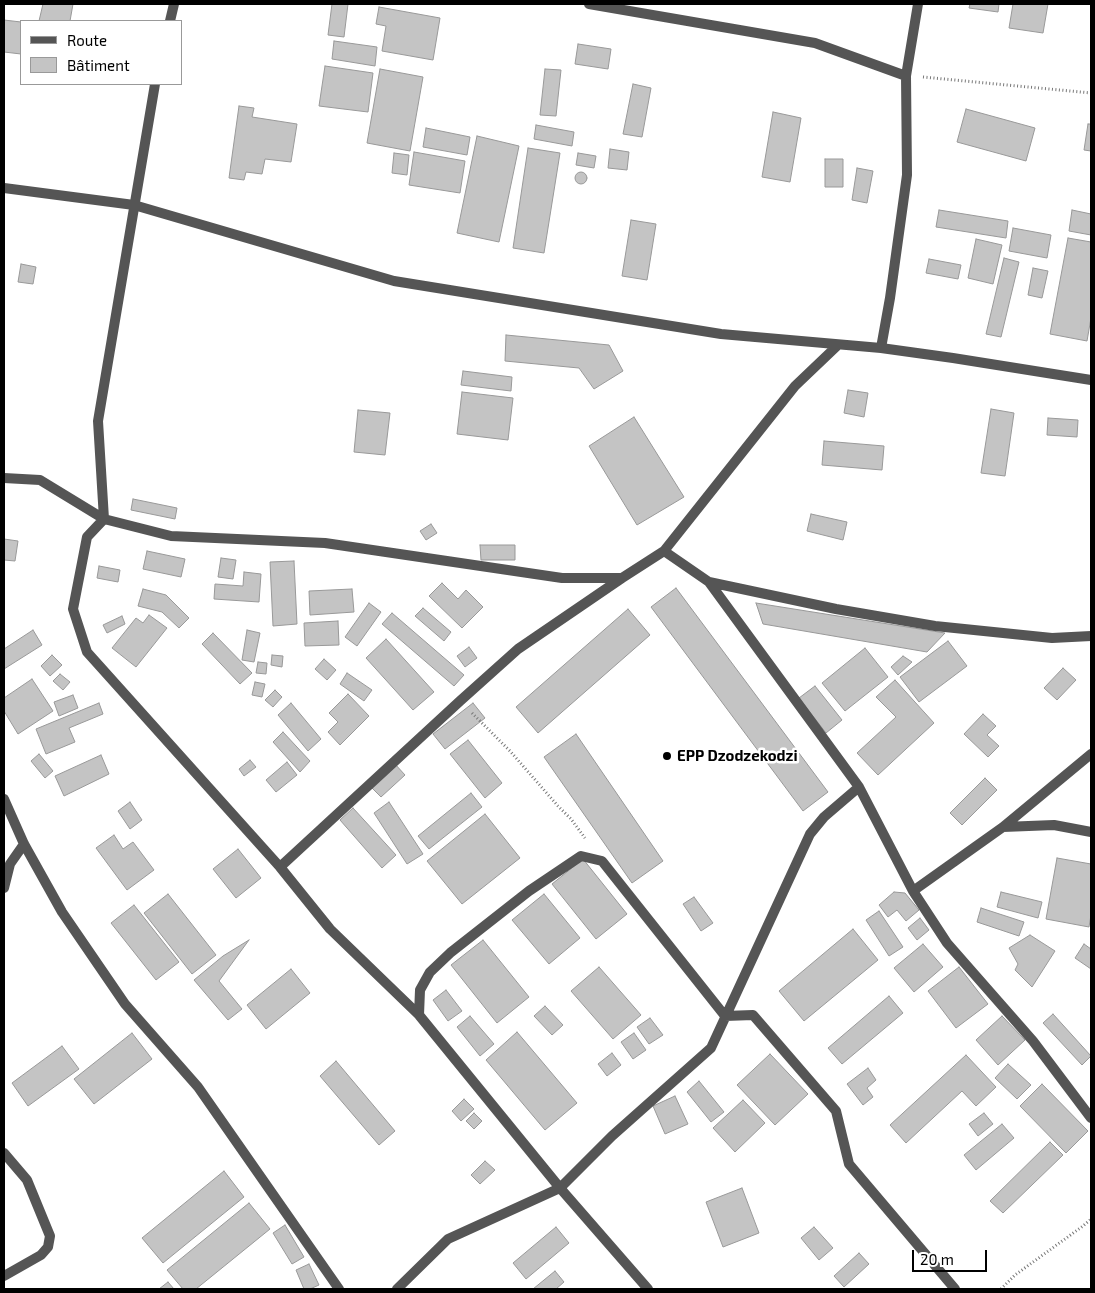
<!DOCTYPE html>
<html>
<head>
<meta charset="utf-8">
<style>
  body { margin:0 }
  #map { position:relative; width:1095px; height:1293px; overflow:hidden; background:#fff; font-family:"Exo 2",sans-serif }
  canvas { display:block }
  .frame { position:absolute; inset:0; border:5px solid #000; pointer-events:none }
  .legend { position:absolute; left:20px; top:20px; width:162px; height:65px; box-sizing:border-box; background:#fff; border:1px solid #999; margin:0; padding:6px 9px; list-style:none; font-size:15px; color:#000 }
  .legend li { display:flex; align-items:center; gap:10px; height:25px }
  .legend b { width:25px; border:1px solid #999 }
  .scale { position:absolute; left:912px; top:1250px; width:75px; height:22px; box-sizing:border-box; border:2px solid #000; border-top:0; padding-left:6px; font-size:15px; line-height:18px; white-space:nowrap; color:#000; -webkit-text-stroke:4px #fff; paint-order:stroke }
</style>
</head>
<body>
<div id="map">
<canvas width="1095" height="1293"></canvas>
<div class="frame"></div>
<ul class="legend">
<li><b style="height:6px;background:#555"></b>Route</li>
<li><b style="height:14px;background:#c4c4c4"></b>Bâtiment</li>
</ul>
<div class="scale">20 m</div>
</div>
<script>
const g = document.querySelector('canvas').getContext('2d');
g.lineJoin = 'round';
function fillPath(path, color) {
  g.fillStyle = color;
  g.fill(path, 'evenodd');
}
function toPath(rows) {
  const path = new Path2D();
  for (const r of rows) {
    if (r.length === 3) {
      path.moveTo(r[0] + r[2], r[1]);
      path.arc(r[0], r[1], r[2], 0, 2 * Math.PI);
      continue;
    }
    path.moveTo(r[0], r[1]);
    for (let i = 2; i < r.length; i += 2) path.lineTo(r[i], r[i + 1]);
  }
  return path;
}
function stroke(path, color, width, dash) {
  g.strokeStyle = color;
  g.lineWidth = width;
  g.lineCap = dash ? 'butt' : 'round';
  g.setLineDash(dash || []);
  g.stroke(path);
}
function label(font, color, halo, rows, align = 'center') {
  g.font = font + ' "Exo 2",sans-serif';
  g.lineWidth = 5;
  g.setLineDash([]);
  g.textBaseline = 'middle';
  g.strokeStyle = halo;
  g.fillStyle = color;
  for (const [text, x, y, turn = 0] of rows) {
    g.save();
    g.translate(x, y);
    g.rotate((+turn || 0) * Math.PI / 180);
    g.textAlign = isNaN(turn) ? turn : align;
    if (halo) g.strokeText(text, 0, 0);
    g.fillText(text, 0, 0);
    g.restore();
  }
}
const building = toPath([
  [43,4,73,4,70,21,39,21,43,4],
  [332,4,348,4,344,37,328,35,332,4],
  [970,4,999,4,998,12,969,8,970,4],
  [1013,4,1048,4,1043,33,1009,28,1013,4],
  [379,7,440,18,433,60,382,51,386,26,376,24,379,7],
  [4,20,21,22,21,54,4,52,4,20],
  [334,41,377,47,375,66,332,59,334,41],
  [578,44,611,49,608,69,575,64,578,44],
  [325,66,373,73,368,112,319,106,325,66],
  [380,69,423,77,410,151,367,143,380,69],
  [545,69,561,70,556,116,540,115,545,69],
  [633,84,651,88,642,137,623,134,633,84],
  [239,106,254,108,252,117,297,124,291,162,265,159,262,174,246,172,244,180,229,178,239,106],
  [966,109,1035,128,1026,161,957,142,966,109],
  [773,112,801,118,790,182,762,177,773,112],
  [1088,124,1091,124,1091,151,1084,150,1088,124],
  [536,125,574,132,572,146,534,139,536,125],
  [426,128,470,137,467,155,423,147,426,128],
  [477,136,519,146,499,242,457,233,477,136],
  [528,148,560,153,544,253,513,248,528,148],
  [610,149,629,152,627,170,608,168,610,149],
  [414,152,465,161,460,193,409,185,414,152],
  [394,153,409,155,407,175,392,173,394,153],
  [578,153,596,156,594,168,576,165,578,153],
  [825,159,843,159,843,187,825,187,825,159],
  [857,168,873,171,867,203,852,200,857,168],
  [581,178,6],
  [939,210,1008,221,1006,238,936,227,939,210],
  [1072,210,1091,214,1091,235,1069,231,1072,210],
  [631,220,656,224,647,280,622,276,631,220],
  [1013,228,1051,235,1047,258,1009,251,1013,228],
  [1068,238,1091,242,1091,318,1087,341,1050,334,1068,238],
  [976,239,1002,245,993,284,968,278,976,239],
  [1004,258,1019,262,1001,337,986,334,1004,258],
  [929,259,961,265,958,279,926,273,929,259],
  [21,264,36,267,33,284,18,282,21,264],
  [1033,268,1048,271,1042,298,1028,295,1033,268],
  [506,335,609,345,623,371,594,389,579,368,505,361,506,335],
  [463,371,512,377,511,391,461,385,463,371],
  [848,390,868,393,864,417,844,413,848,390],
  [462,392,513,398,508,440,457,434,462,392],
  [991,409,1014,413,1005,476,981,473,991,409],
  [358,410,390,413,385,455,354,452,358,410],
  [634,417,684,497,637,525,589,446,634,417],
  [1048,418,1078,420,1077,437,1047,435,1048,418],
  [824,441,884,446,882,470,822,465,824,441],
  [133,499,177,508,175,519,131,510,133,499],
  [811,514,847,522,843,540,807,531,811,514],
  [431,524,437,533,426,540,420,531,431,524],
  [4,539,18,541,15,561,4,560,4,539],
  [480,545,515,545,515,560,481,560,480,545],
  [147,551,185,559,181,577,143,569,147,551],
  [221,558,236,560,233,579,218,577,221,558],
  [294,561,297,624,273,626,270,562,294,561],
  [99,566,120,570,118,582,97,578,99,566],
  [244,572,261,574,259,602,214,599,215,584,243,586,244,572],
  [442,583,458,599,466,590,483,607,462,628,429,596,442,583],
  [676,588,828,792,803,811,651,607,676,588],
  [143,589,166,595,189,618,179,628,162,612,138,606,143,589],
  [352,589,354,612,310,615,309,591,352,589],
  [369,603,381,612,357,646,345,637,369,603],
  [756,603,945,633,927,652,763,624,756,603],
  [423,608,451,632,444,641,415,616,423,608],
  [628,609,650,635,538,733,516,707,628,609],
  [392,613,464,675,454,686,382,624,392,613],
  [149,615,167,628,136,667,112,648,136,618,143,623,149,615],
  [122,616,125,624,107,633,103,625,122,616],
  [338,621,339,645,305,646,304,623,338,621],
  [33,630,42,645,4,669,4,649,33,630],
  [247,630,260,633,254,662,242,660,247,630],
  [213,633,252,673,240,684,202,644,213,633],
  [386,639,434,692,413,710,366,658,386,639],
  [948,641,967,666,919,702,900,677,948,641],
  [469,647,477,658,465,667,457,656,469,647],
  [865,648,888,677,845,711,822,683,865,648],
  [52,655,62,665,50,676,41,666,52,655],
  [272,655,283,656,282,667,271,665,272,655],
  [903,656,912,662,898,675,891,667,903,656],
  [324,659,336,670,327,680,315,669,324,659],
  [258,662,267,663,266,674,256,673,258,662],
  [1063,668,1076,680,1057,700,1044,688,1063,668],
  [347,673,372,690,364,701,340,684,347,673],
  [60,674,70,682,63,690,53,681,60,674],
  [32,679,53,711,18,734,4,711,4,698,32,679],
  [895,680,934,723,878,775,857,753,896,717,876,697,895,680],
  [255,682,265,684,262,697,252,695,255,682],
  [815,686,842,720,826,733,799,698,815,686],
  [275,690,282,697,273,707,265,700,275,690],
  [348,694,369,716,340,745,328,732,338,722,329,713,348,694],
  [73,695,78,708,59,716,54,702,73,695],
  [99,703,103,714,69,728,75,742,46,754,36,729,99,703],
  [291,703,321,739,308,751,278,715,291,703],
  [473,703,485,718,445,749,433,734,473,703],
  [983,714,996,726,987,735,999,746,988,757,964,734,983,714],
  [283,732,310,761,300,772,273,742,283,732],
  [576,734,663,861,632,883,544,757,576,734],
  [468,740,502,783,485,798,450,754,468,740],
  [39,754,53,771,45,778,31,761,39,754],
  [101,755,109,774,64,796,55,776,101,755],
  [250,760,256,767,244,776,239,769,250,760],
  [287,762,297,775,276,792,266,780,287,762],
  [395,764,405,775,381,797,371,787,395,764],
  [985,778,997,790,962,825,950,813,985,778],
  [471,793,482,807,429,849,418,836,471,793],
  [130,802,142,820,130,829,118,811,130,802],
  [389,802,423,854,407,864,374,813,389,802],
  [353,808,396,855,382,868,340,820,353,808],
  [485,814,520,858,462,904,427,861,485,814],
  [114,835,123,849,133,842,154,870,127,890,96,848,114,835],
  [238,849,261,878,236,898,213,869,238,849],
  [1057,858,1091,864,1091,915,1089,927,1046,919,1057,858],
  [583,859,627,914,596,939,552,884,583,859],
  [894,892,905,893,919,910,906,921,897,910,888,917,879,905,894,892],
  [1001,892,1042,902,1038,918,997,907,1001,892],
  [168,894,216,955,192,974,144,913,168,894],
  [544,894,580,938,549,964,512,920,544,894],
  [694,897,713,923,701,931,683,904,694,897],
  [134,905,179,962,156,980,111,923,134,905],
  [981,908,1024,922,1019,936,977,922,981,908],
  [879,911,903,947,889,956,866,920,879,911],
  [920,918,929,930,917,940,908,928,920,918],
  [853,929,878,960,804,1021,779,991,853,929],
  [1030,935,1055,951,1032,987,1015,970,1018,964,1009,948,1030,935],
  [249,940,219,981,242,1009,228,1020,194,980,223,956,249,940],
  [483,940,529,997,497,1023,451,965,483,940],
  [923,944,943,967,914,992,894,968,923,944],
  [1084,944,1091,949,1091,969,1075,958,1084,944],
  [599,967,641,1015,613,1039,571,991,599,967],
  [959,967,988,1004,956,1028,928,991,959,967],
  [291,969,310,993,266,1029,247,1005,291,969],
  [446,990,462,1011,448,1021,433,1000,446,990],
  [889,996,903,1013,842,1064,828,1048,889,996],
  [545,1006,563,1025,552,1035,534,1016,545,1006],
  [1053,1014,1091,1056,1082,1065,1043,1023,1053,1014],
  [470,1016,494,1044,480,1056,457,1027,470,1016],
  [1002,1016,1025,1040,998,1065,976,1040,1002,1016],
  [650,1018,663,1035,649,1044,637,1027,650,1018],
  [517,1032,577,1103,545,1130,486,1060,517,1032],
  [132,1033,152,1059,94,1104,74,1079,132,1033],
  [634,1033,646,1050,633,1059,621,1042,634,1033],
  [62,1046,79,1069,28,1106,12,1083,62,1046],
  [612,1053,621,1065,607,1076,598,1064,612,1053],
  [770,1054,808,1094,775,1125,737,1085,770,1054],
  [966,1055,996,1087,976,1106,962,1091,906,1143,890,1125,966,1055],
  [336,1061,395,1131,379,1145,320,1076,336,1061],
  [1008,1064,1031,1085,1017,1099,995,1078,1008,1064],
  [868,1068,876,1080,867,1088,873,1097,863,1105,847,1084,868,1068],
  [699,1081,724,1112,711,1122,687,1092,699,1081],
  [1042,1084,1088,1131,1066,1153,1020,1106,1042,1084],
  [675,1096,688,1124,665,1134,653,1106,675,1096],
  [464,1099,474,1109,461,1121,452,1111,464,1099],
  [743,1100,765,1123,735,1152,713,1128,743,1100],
  [474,1113,482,1121,474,1129,466,1121,474,1113],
  [984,1113,993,1124,978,1136,969,1124,984,1113],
  [1002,1124,1014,1138,976,1170,964,1155,1002,1124],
  [1050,1142,1063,1155,1003,1213,990,1201,1050,1142],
  [485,1161,495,1170,480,1184,471,1175,485,1161],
  [224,1171,244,1197,163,1263,142,1238,224,1171],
  [742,1188,759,1233,723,1247,706,1202,742,1188],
  [249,1203,270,1229,196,1289,183,1289,167,1270,249,1203],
  [285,1225,304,1257,292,1264,273,1233,285,1225],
  [556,1227,569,1243,526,1279,513,1263,556,1227],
  [814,1227,833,1248,819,1260,801,1238,814,1227],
  [859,1253,869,1264,844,1287,834,1276,859,1253],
  [309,1264,319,1285,310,1289,304,1289,296,1270,309,1264],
  [555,1271,564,1282,556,1289,533,1289,555,1271],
  [168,1282,174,1289,159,1289,168,1282]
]);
fillPath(building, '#c4c4c4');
stroke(building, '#999', 1);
stroke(toPath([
  [923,77,1091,93],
  [472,713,510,751,558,806,571,819,585,838],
  [1001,1289,1015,1275,1083,1226,1091,1219]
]), '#777', 3, [1, 2.5]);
stroke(toPath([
  [589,4,815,43,906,76],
  [170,21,174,4],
  [155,84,98,421,104,519,87,537,73,609,87,652,280,867,330,929,419,1015,560,1188,648,1289],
  [4,188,134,205,394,281,721,334,881,348,953,358,1091,380],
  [881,348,890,298,907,175,906,76,918,4],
  [4,478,40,480,104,519,171,536,325,543,562,578,622,578],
  [664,551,709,582,859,787,913,891,947,943,1033,1041,1091,1118],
  [709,582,836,609,935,626,1052,638,1091,636],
  [4,799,24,844,62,912,125,1004,198,1087,339,1289],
  [1003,827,1054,825,1091,832],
  [280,867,460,701,518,649,622,578,664,551,795,386,838,345],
  [4,888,10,864,24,844],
  [913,891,1003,827,1091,754],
  [419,1015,420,990,430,972,450,953,529,891,581,856,602,861,725,1016],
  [725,1016,753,1015,836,1111,849,1164,955,1289],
  [4,1153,27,1180,50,1236,48,1247,41,1255,4,1276],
  [397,1289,448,1239,560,1188,612,1136,711,1048,810,834,824,817,859,787]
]), '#555', 10);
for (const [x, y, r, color] of [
  [667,756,5,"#000"]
]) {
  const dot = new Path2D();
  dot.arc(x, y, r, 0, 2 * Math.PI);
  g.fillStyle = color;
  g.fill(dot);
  stroke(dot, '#fff', 2);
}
label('bold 15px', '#000', '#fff', [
  ["EPP Dzodzekodzi",677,756]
], 'left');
</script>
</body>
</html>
